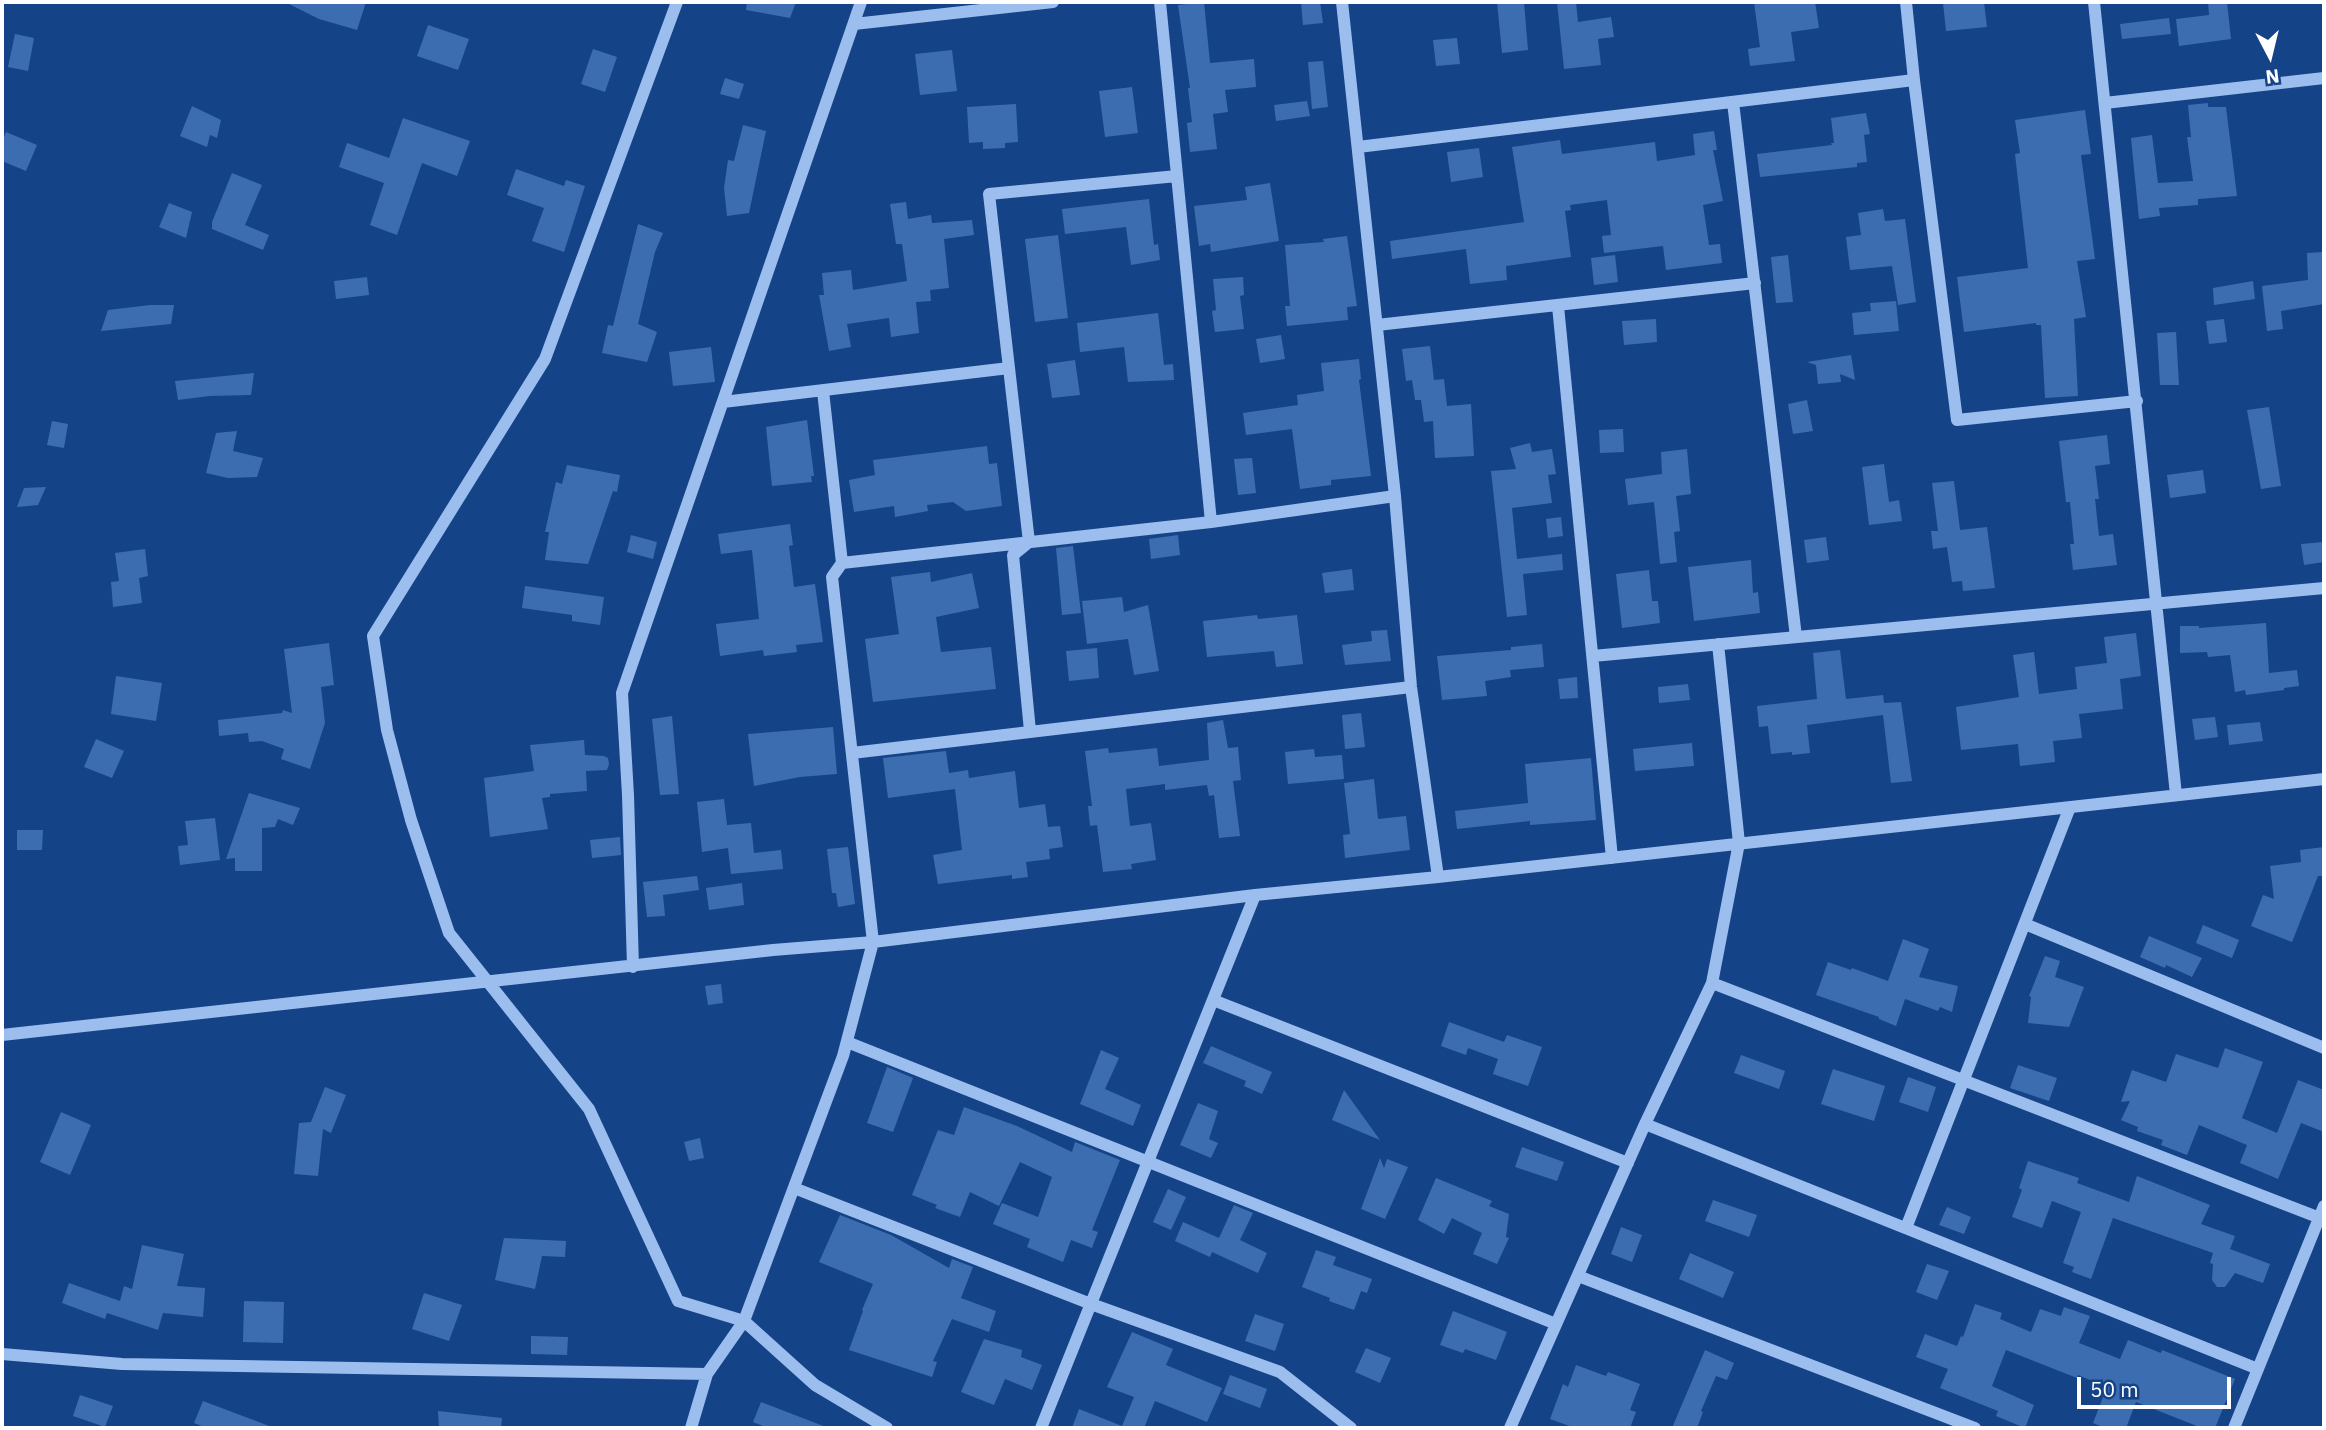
<!DOCTYPE html>
<html>
<head>
<meta charset="utf-8">
<style>
  body { margin:0 }
  #map { position:relative; width:2326px; height:1430px; overflow:hidden; background:#154387; font-family:"IBM Plex Sans",sans-serif }
  canvas { display:block }
  .frame { position:absolute; inset:0; border:4px solid #fff; pointer-events:none }
  .north { position:absolute; left:2235px; top:21px; width:70px; height:70px; -webkit-text-stroke:5px #154387; paint-order:stroke; rotate:173deg; font-size:19px; font-weight:700; line-height:28px; text-align:center; color:#fff }
  .north::after { content:''; display:block; margin:auto; width:24px; height:32px; background:#fff; clip-path:polygon(50% 0,100% 100%,50% 72%,0 100%) }
  .scale { position:absolute; left:2077px; top:1377px; width:154px; height:32px; box-sizing:border-box; border:4px solid #fff; border-top:0; padding-left:9px; font-size:21px; line-height:24px; white-space:nowrap; color:#fff; -webkit-text-stroke:5px #154387; paint-order:stroke }
</style>
</head>
<body>
<div id="map">
<canvas width="2326" height="1430"></canvas>
<div class="frame"></div>
<div class="north">N</div>
<div class="scale">50 m</div>
</div>
<script>
const g = document.querySelector('canvas').getContext('2d');
g.lineJoin = 'round';
function fillPath(path, color) {
  g.fillStyle = color;
  g.fill(path, 'evenodd');
}
function toPath(rows) {
  const path = new Path2D();
  for (const r of rows) {
    path.moveTo(r[0], r[1]);
    for (let i = 2; i < r.length; i += 2) path.lineTo(r[i], r[i + 1]);
  }
  return path;
}
function stroke(path, color, width, dash) {
  g.strokeStyle = color;
  g.lineWidth = width;
  g.lineCap = dash ? 'butt' : 'round';
  g.setLineDash(dash || []);
  g.stroke(path);
}
fillPath(toPath([
  [285,2,366,2,357,30,319,19],
  [747,2,796,2,790,18,746,10],
  [1204,2,1210,63,1254,59,1256,87,1225,90,1228,112,1213,114,1217,149,1190,152,1187,123,1192,122,1188,88,1190,88,1178,5],
  [1301,2,1320,2,1323,23,1303,25],
  [1497,2,1524,2,1528,50,1502,53],
  [1557,2,1576,2,1578,22,1611,17,1614,37,1598,39,1601,65,1564,69],
  [1754,2,1815,2,1819,28,1791,32,1795,61,1750,66,1748,49,1760,47],
  [1960,2,1984,2,1987,27,1946,31,1943,3],
  [2208,2,2227,2,2231,39,2179,46,2176,19,2209,15],
  [2169,18,2171,34,2122,39,2120,24],
  [428,25,469,39,458,70,417,56],
  [15,34,34,38,28,71,8,67],
  [1457,38,1460,64,1436,66,1433,40],
  [593,49,617,57,605,92,581,84],
  [952,50,957,91,920,95,915,54],
  [1323,61,1328,107,1312,109,1308,62],
  [725,78,744,84,739,99,720,94],
  [1132,87,1138,133,1105,137,1099,91],
  [1307,101,1310,116,1276,121,1274,105],
  [2208,103,2208,107,2226,107,2237,196,2198,199,2198,205,2159,208,2160,216,2139,219,2131,138,2152,135,2158,183,2193,181,2187,137,2191,137,2188,105],
  [1016,104,1018,142,1005,143,1005,148,983,149,983,142,969,143,967,107],
  [192,106,221,120,217,138,210,135,207,147,180,136],
  [2085,110,2091,154,2081,155,2095,259,2077,261,2086,317,2074,319,2078,396,2045,398,2041,325,2036,325,2036,323,1964,332,1957,277,2028,268,2015,154,2020,153,2015,120],
  [1866,113,1870,134,1864,135,1867,162,1857,163,1857,167,1760,177,1757,154,1832,145,1831,143,1834,143,1831,118],
  [403,118,470,141,457,176,422,163,397,235,370,225,384,183,339,167,347,143,389,158],
  [743,125,766,131,749,213,727,216,724,188,728,160,734,161],
  [1714,131,1717,150,1713,150,1723,201,1703,205,1709,245,1720,244,1722,263,1666,270,1663,246,1604,253,1602,236,1611,235,1607,200,1570,205,1571,210,1565,211,1571,257,1506,266,1507,280,1470,284,1466,249,1392,259,1390,241,1524,222,1512,147,1560,140,1562,154,1655,142,1657,161,1695,155,1693,134],
  [6,132,37,145,26,171,2,161,2,142],
  [1479,148,1483,177,1451,182,1447,152],
  [516,169,564,186,566,180,585,186,564,252,532,241,544,208,507,195],
  [232,173,262,185,245,225,269,235,263,250,212,229,212,222],
  [1270,183,1279,241,1211,252,1210,244,1199,246,1194,206,1247,200,1245,187],
  [1149,199,1154,245,1158,244,1160,260,1131,265,1126,227,1065,234,1062,209],
  [906,202,908,219,931,215,932,223,972,220,974,235,944,239,949,288,930,290,931,301,916,302,919,333,891,337,889,318,847,324,851,347,829,351,819,295,824,295,822,273,851,270,853,290,907,281,902,244,896,244,890,204],
  [169,203,192,212,186,238,159,227],
  [1883,209,1885,221,1905,219,1916,302,1898,305,1892,266,1850,270,1846,237,1861,235,1858,213],
  [638,224,663,233,655,252,638,324,657,332,647,362,602,353,608,325,613,326],
  [1058,235,1068,318,1035,322,1025,239],
  [1347,236,1357,306,1347,307,1348,320,1287,326,1285,306,1290,306,1285,245,1324,242,1323,239],
  [2324,252,2324,304,2281,311,2283,329,2267,331,2262,286,2308,280,2307,253],
  [1615,255,1618,282,1594,285,1591,258],
  [1788,255,1793,302,1776,303,1771,257],
  [367,277,369,295,336,299,334,281],
  [1243,277,1244,295,1240,296,1244,329,1215,332,1212,311,1216,310,1213,279],
  [2253,281,2255,299,2214,305,2213,288],
  [1896,301,1899,331,1854,335,1852,313,1871,311,1870,303],
  [150,305,174,305,171,324,101,331,108,310],
  [1158,313,1164,365,1173,364,1174,380,1128,382,1124,347,1080,352,1077,323],
  [1656,319,1657,342,1624,345,1622,321],
  [2224,319,2227,342,2209,344,2206,321],
  [2176,332,2179,385,2160,385,2157,333],
  [1281,335,1285,359,1260,363,1256,339],
  [1430,346,1434,380,1444,379,1447,406,1471,404,1474,456,1435,458,1433,421,1424,422,1421,400,1415,400,1412,380,1406,381,1402,349],
  [711,347,715,382,673,386,669,352],
  [1851,355,1855,380,1840,374,1841,382,1818,384,1816,365,1807,362],
  [1359,359,1361,379,1359,380,1371,476,1331,480,1331,485,1300,489,1292,429,1246,435,1243,413,1298,405,1297,395,1324,391,1321,363],
  [1075,360,1080,395,1052,398,1047,364],
  [254,373,251,395,209,396,178,400,175,381],
  [1807,400,1813,431,1793,434,1788,404],
  [2269,407,2281,486,2261,489,2247,410],
  [807,420,814,476,811,476,812,482,772,486,766,427],
  [52,421,68,424,64,448,47,445],
  [1623,429,1624,452,1600,453,1599,430],
  [237,431,233,451,263,458,257,477,228,478,206,473,216,433],
  [2107,435,2110,464,2095,466,2099,499,2095,499,2099,536,2113,534,2117,565,2073,570,2070,544,2074,544,2070,502,2066,502,2059,441],
  [1530,443,1532,452,1552,449,1556,474,1548,475,1552,503,1512,508,1517,559,1562,554,1563,570,1523,574,1527,615,1507,617,1491,471,1516,469,1510,448],
  [987,446,989,464,997,463,1002,506,966,511,953,502,927,505,928,511,895,517,894,506,854,512,849,480,875,475,873,460],
  [1687,449,1691,494,1676,496,1680,531,1674,532,1677,562,1660,564,1654,502,1628,505,1625,479,1662,474,1661,452],
  [1252,458,1256,493,1238,495,1234,459],
  [1884,464,1889,502,1899,500,1902,521,1869,525,1862,467],
  [567,465,620,475,617,492,613,491,588,564,545,560,549,532,545,532,556,482,562,484],
  [2203,470,2206,493,2170,498,2167,475],
  [1954,481,1960,530,1987,527,1995,588,1963,591,1962,581,1952,582,1947,547,1933,549,1931,531,1938,531,1932,483],
  [46,487,38,505,17,507,24,488],
  [1561,517,1563,536,1548,538,1546,519],
  [790,524,793,545,789,546,794,587,815,584,823,642,796,645,797,652,764,656,763,650,720,656,716,624,759,619,752,550,721,554,718,534],
  [631,535,657,542,653,559,627,552],
  [1178,535,1180,555,1151,559,1149,539],
  [1826,537,1829,560,1807,563,1804,540],
  [2324,542,2324,562,2304,565,2301,544],
  [1073,546,1081,613,1062,615,1056,548],
  [145,549,148,576,139,578,142,603,113,607,111,582,119,581,115,553],
  [1751,560,1753,593,1758,592,1760,613,1694,621,1688,567],
  [1352,569,1354,590,1325,593,1322,573],
  [1649,570,1652,601,1658,601,1660,623,1622,628,1616,574],
  [930,572,931,582,972,573,979,608,936,617,941,652,991,647,996,689,873,702,865,639,899,634,891,577],
  [525,586,604,597,600,625,572,621,572,615,522,608],
  [1122,597,1124,612,1148,605,1159,671,1134,675,1128,639,1087,644,1082,601],
  [1257,615,1258,619,1297,615,1303,664,1276,667,1274,651,1207,657,1203,621],
  [2266,623,2269,673,2297,670,2299,686,2284,688,2284,690,2246,695,2245,690,2235,692,2230,655,2208,657,2207,652,2180,653,2180,626,2199,626,2199,628],
  [1387,630,1391,661,1345,665,1342,645,1372,641,1371,631],
  [2136,633,2141,676,2120,679,2123,709,2079,714,2082,738,2053,741,2055,762,2020,766,2018,744,1961,750,1956,707,2019,697,2013,655,2034,652,2039,694,2077,689,2075,667,2107,663,2104,637],
  [329,643,334,685,321,687,325,723,310,769,281,759,284,749,262,741,249,742,248,733,219,736,218,720,282,713,283,710,292,713,284,649],
  [1542,644,1544,667,1510,670,1511,677,1485,681,1487,696,1442,700,1437,656,1511,650,1511,647],
  [1097,648,1099,678,1069,681,1066,651],
  [1840,650,1846,699,1883,695,1884,703,1901,702,1912,781,1891,783,1883,715,1807,725,1810,753,1792,755,1792,752,1771,754,1768,726,1759,727,1757,706,1817,699,1813,653],
  [116,676,162,683,156,721,111,714],
  [1577,677,1578,698,1560,699,1558,679],
  [1688,684,1690,700,1659,703,1658,687],
  [1361,713,1365,747,1345,749,1342,715],
  [672,716,679,794,660,795,652,719],
  [2215,717,2218,737,2195,740,2192,719],
  [1223,720,1228,748,1238,747,1241,780,1233,781,1240,836,1219,838,1214,795,1209,796,1207,785,1165,790,1165,784,1126,789,1130,826,1151,823,1156,860,1131,864,1132,869,1103,872,1097,825,1090,826,1088,806,1092,806,1085,751,1108,748,1109,753,1157,748,1159,766,1209,760,1207,723],
  [2260,722,2263,741,2229,745,2227,725],
  [833,727,837,774,800,777,754,786,748,734],
  [96,739,124,751,112,778,84,767],
  [584,740,585,755,604,756,608,758,609,764,607,770,586,771,587,791,550,794,550,797,542,798,548,829,490,837,484,778,534,771,530,745],
  [1692,743,1694,766,1635,771,1633,749],
  [1314,749,1315,757,1342,755,1344,779,1288,784,1285,752],
  [946,751,949,773,968,770,969,778,1015,771,1019,808,1045,804,1048,827,1060,826,1063,847,1049,849,1050,859,1026,862,1028,877,1012,879,1012,875,938,884,933,855,962,850,955,789,888,798,883,758],
  [1591,758,1596,820,1530,825,1530,821,1457,829,1455,811,1528,803,1525,764],
  [1374,779,1378,819,1406,816,1410,850,1345,858,1343,835,1350,834,1344,783],
  [249,793,300,808,293,825,278,819,275,827,262,828,262,871,235,871,235,858,226,859],
  [724,799,727,825,751,823,754,853,781,850,783,869,731,874,728,848,702,852,697,802],
  [215,818,220,860,180,865,178,846,188,845,185,821],
  [17,830,43,830,42,850,17,850],
  [620,837,621,855,592,858,590,840],
  [848,847,855,904,838,907,836,893,832,893,827,849],
  [2324,847,2324,876,2318,876,2292,942,2251,926,2263,895,2274,899,2270,866,2301,862,2300,850],
  [697,876,699,890,663,895,665,916,647,917,643,882],
  [742,883,744,905,709,910,706,888],
  [2203,925,2239,940,2232,958,2196,943],
  [2149,936,2202,958,2192,977,2166,965,2165,968,2140,957],
  [1903,939,1929,949,1919,977,1958,986,1952,1012,1940,1007,1938,1011,1905,999,1896,1026,1879,1019,1879,1017,1816,995,1828,962,1851,970,1852,968,1888,981],
  [2045,956,2060,961,2055,977,2084,987,2069,1027,2028,1023,2031,997,2029,996],
  [721,984,723,1003,708,1005,705,986],
  [1449,1022,1504,1042,1507,1035,1542,1047,1528,1086,1493,1074,1498,1059,1468,1048,1466,1055,1441,1046],
  [1211,1046,1272,1072,1262,1094,1244,1086,1246,1081,1203,1063],
  [2225,1048,2263,1062,2242,1118,2277,1133,2298,1080,2324,1090,2324,1132,2301,1123,2278,1179,2240,1163,2247,1145,2199,1125,2187,1155,2161,1145,2163,1140,2137,1131,2138,1127,2121,1120,2130,1101,2121,1102,2132,1070,2166,1082,2176,1054,2218,1068],
  [1101,1050,1119,1058,1105,1089,1141,1105,1133,1126,1080,1104],
  [1741,1055,1785,1071,1779,1089,1734,1073],
  [2018,1065,2057,1078,2049,1101,2010,1088],
  [887,1067,913,1078,893,1132,867,1123],
  [1833,1069,1885,1086,1874,1121,1821,1104],
  [1908,1077,1936,1087,1928,1112,1899,1102],
  [325,1087,346,1095,331,1133,323,1129,318,1176,294,1174,299,1123,311,1122],
  [1344,1090,1380,1140,1332,1120],
  [1198,1103,1218,1111,1209,1139,1218,1143,1211,1158,1180,1145],
  [964,1107,1017,1126,1072,1152,1075,1142,1120,1160,1092,1230,1098,1232,1092,1248,1071,1240,1063,1262,1027,1247,1030,1239,993,1224,1002,1203,1038,1217,1052,1177,1020,1162,999,1206,970,1192,960,1217,935,1208,937,1205,912,1195,938,1130,954,1135],
  [61,1112,91,1125,70,1175,40,1162],
  [700,1138,704,1158,689,1161,684,1142],
  [1522,1147,1564,1162,1557,1181,1515,1167],
  [1380,1158,1384,1168,1387,1159,1408,1167,1385,1219,1361,1209],
  [2028,1161,2079,1178,2077,1183,2129,1202,2137,1176,2210,1205,2201,1224,2235,1236,2230,1249,2270,1264,2263,1283,2235,1273,2225,1287,2217,1287,2212,1280,2213,1264,2210,1263,2213,1253,2113,1218,2091,1279,2072,1272,2074,1267,2063,1263,2081,1212,2052,1201,2042,1228,2012,1217,2022,1190,2019,1188],
  [1436,1178,1492,1201,1489,1206,1509,1214,1506,1237,1509,1238,1497,1264,1473,1254,1482,1233,1452,1218,1444,1234,1418,1220],
  [1168,1189,1186,1197,1171,1230,1153,1222],
  [1713,1200,1757,1215,1749,1237,1705,1221],
  [1234,1205,1253,1213,1240,1240,1267,1253,1258,1273,1212,1252,1210,1257,1175,1241,1183,1222,1219,1238],
  [1947,1207,1971,1217,1964,1234,1939,1225],
  [840,1215,891,1235,949,1268,952,1259,973,1267,961,1298,996,1311,989,1332,952,1319,933,1361,937,1362,932,1377,849,1350,863,1311,862,1310,873,1284,819,1262],
  [1621,1227,1642,1235,1632,1262,1611,1254],
  [504,1238,566,1241,565,1257,542,1256,535,1289,495,1280],
  [142,1245,184,1254,177,1286,205,1288,203,1317,163,1313,158,1330,107,1313,105,1319,62,1303,69,1283,120,1301,124,1286,132,1289],
  [1316,1250,1336,1257,1333,1265,1372,1279,1367,1293,1361,1291,1354,1310,1329,1301,1330,1298,1302,1287],
  [1690,1253,1734,1272,1723,1298,1679,1279],
  [1927,1264,1949,1271,1937,1300,1916,1292],
  [424,1293,462,1305,449,1341,412,1329],
  [244,1301,284,1302,283,1343,243,1342],
  [1975,1304,2002,1313,2000,1319,2031,1332,2040,1309,2061,1316,2064,1307,2090,1316,2079,1343,2120,1359,2128,1340,2161,1353,2162,1350,2235,1379,2215,1428,2202,1428,2136,1402,2126,1428,2105,1428,2093,1423,2107,1387,2078,1375,2077,1378,2006,1350,1992,1386,2034,1405,2025,1428,1996,1416,1998,1411,1940,1388,1948,1369,1916,1357,1925,1334,1957,1346,1961,1336,1963,1337],
  [1453,1311,1507,1332,1496,1360,1465,1349,1463,1353,1440,1345],
  [1255,1314,1284,1324,1275,1351,1245,1341],
  [1132,1332,1173,1349,1166,1365,1222,1388,1207,1422,1155,1401,1144,1428,1072,1428,1079,1409,1122,1426,1134,1397,1107,1387],
  [531,1336,568,1337,567,1355,531,1354],
  [984,1339,1022,1350,1021,1357,1042,1365,1032,1390,1005,1379,994,1405,961,1392],
  [1366,1348,1391,1358,1380,1383,1355,1372],
  [1705,1350,1734,1363,1727,1380,1716,1376,1701,1411,1703,1412,1697,1428,1672,1428],
  [1576,1365,1606,1376,1608,1372,1640,1384,1630,1410,1636,1412,1630,1428,1575,1428,1550,1419,1563,1384,1568,1387],
  [1230,1375,1267,1389,1260,1408,1223,1394],
  [80,1395,113,1406,105,1427,73,1416],
  [203,1401,272,1427,271,1428,207,1428,194,1423],
  [761,1402,826,1427,825,1428,768,1428,753,1422],
  [438,1411,502,1418,501,1428,439,1428]
]), '#3d6db1');
stroke(toPath([
  [677,2,545,359,373,636,387,730,411,820,449,933,589,1109,678,1301,744,1321,815,1385,887,1428],
  [1160,2,1211,522],
  [1342,2,1395,496,1411,687,1438,877],
  [1906,2,1914,80,1957,420,2137,401],
  [2094,2,2176,795],
  [854,24,1053,2],
  [1733,102,1796,637],
  [2105,103,2324,78],
  [1358,147,1914,80],
  [1558,306,1612,858],
  [1377,325,1755,283],
  [723,402,1009,368],
  [842,563,1211,522,1395,496],
  [1593,656,2324,588],
  [1030,731,1013,555,1029,542,989,194,1177,176],
  [852,753,1411,687],
  [2025,924,2324,1048],
  [633,967,628,795,622,693,861,2],
  [1712,983,2320,1218],
  [1213,1000,1628,1163],
  [2,1035,773,950,873,942,1255,895,1438,877,2324,779],
  [847,1042,1556,1324],
  [1645,1124,2258,1369],
  [794,1188,1091,1304,1280,1372,1351,1428],
  [1906,1228,2070,807],
  [1578,1276,1975,1428],
  [2,1354,122,1364,707,1374],
  [691,1428,707,1374,744,1321,843,1056,873,942,832,577,842,563,823,391],
  [1041,1428,1255,895],
  [1510,1428,1645,1124,1712,983,1739,843,1718,644],
  [2234,1428,2324,1206]
]), '#9bbeee', 12);
</script>
</body>
</html>
